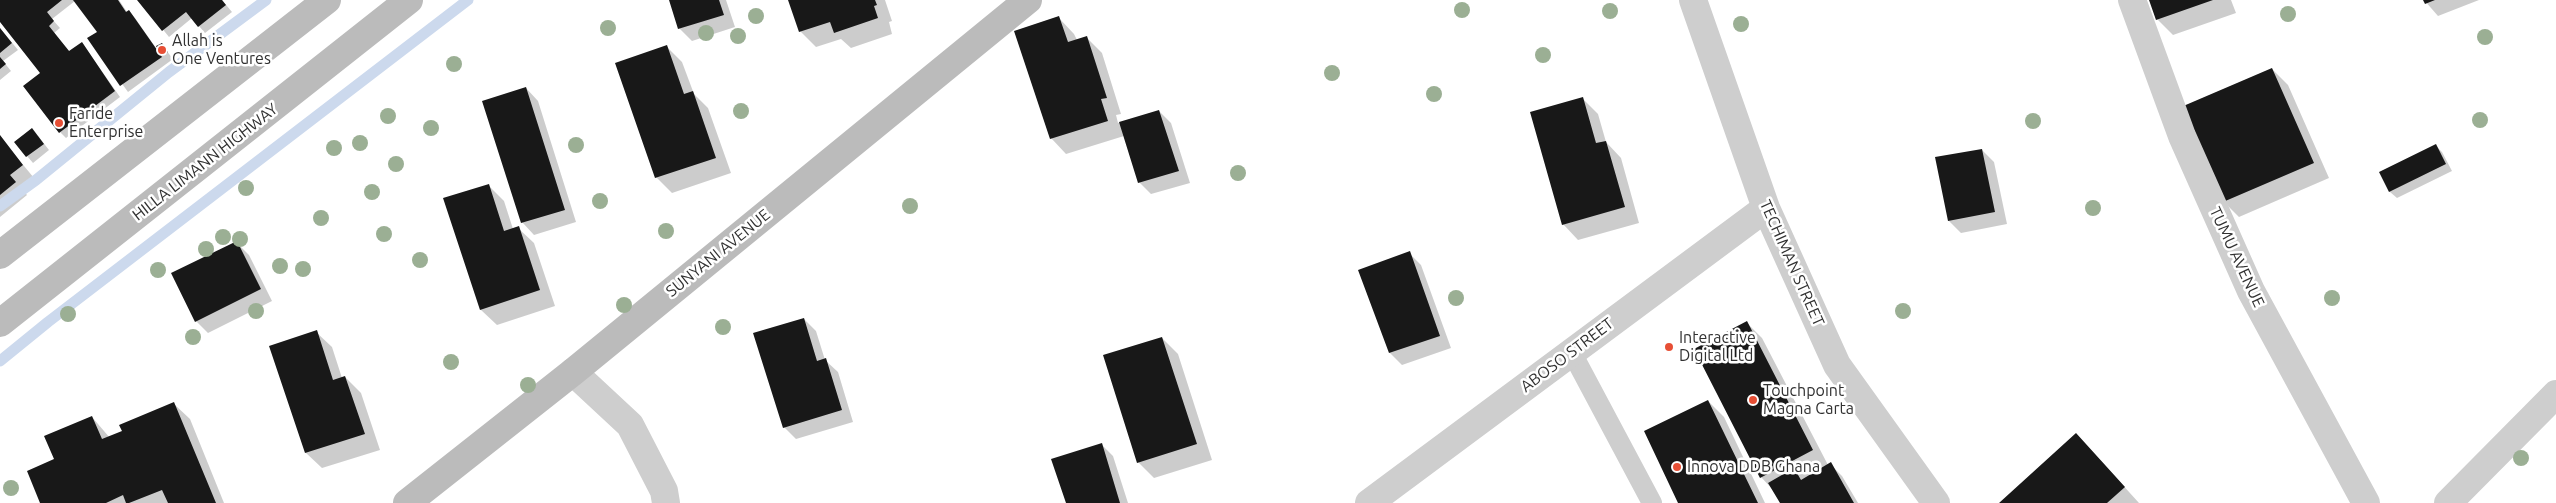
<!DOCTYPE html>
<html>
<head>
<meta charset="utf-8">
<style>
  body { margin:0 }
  canvas { display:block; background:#fff }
</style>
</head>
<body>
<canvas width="2556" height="503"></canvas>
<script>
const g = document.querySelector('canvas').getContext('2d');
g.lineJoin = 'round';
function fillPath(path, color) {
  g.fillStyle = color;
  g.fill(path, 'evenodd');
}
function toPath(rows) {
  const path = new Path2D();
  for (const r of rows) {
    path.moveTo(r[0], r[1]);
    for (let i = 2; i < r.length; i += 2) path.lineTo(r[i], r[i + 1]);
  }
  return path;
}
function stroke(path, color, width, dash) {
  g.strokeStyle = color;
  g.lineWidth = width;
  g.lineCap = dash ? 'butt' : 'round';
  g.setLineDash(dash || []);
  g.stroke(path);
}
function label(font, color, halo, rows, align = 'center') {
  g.font = font + ' Ubuntu,sans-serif';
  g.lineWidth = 5;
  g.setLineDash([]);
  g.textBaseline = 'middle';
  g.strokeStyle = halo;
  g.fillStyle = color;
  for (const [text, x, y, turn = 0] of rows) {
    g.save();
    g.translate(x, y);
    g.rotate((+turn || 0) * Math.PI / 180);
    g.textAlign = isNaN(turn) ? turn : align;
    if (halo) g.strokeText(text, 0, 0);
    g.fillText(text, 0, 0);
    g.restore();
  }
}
fillPath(toPath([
  [0,0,119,0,127,12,129,11,135,18,156,48,162,45,173,59,128,92,89,38,99,32,75,1,52,19,60,28,54,33,70,52,82,43,120,97,66,138,60,132,42,73,0,20],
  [139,0,222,0,232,12,205,33,192,18,169,37],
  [670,0,726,0,735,27,692,41,679,28],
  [790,0,885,0,892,21,889,22,892,34,851,48,841,39,816,47,800,31],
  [2150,0,2231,0,2236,13,2173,35,2157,19],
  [2424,0,2479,0,2438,16],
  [1059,18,1074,34,1077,40,1086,37,1102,53,1121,114,1116,115,1118,123,1159,111,1171,123,1190,183,1151,194,1139,182,1124,136,1066,154,1051,138],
  [0,28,18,50,3,61,11,71,0,80],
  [667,47,682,62,694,94,708,108,731,173,672,193,656,177],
  [2272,69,2288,85,2329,178,2239,217,2224,202],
  [526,88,538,101,576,222,534,235,522,222],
  [1582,98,1598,114,1606,142,1621,158,1639,223,1578,240,1563,224],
  [38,136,49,150,33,163,27,156],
  [0,137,34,178,21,188,27,195,0,217],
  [2436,146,2442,152,2452,171,2397,198,2390,192,2381,173],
  [1982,150,1994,162,2007,224,1961,233,1949,221],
  [488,185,504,201,513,229,518,228,534,243,555,306,497,325,481,310],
  [237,243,249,255,272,301,208,333,196,321],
  [1409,253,1421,265,1451,348,1402,365,1390,353],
  [804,319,816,331,825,360,838,372,853,422,796,439,784,427],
  [1747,323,1762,338,1828,465,1830,464,1842,476,1858,503,1781,503,1774,491,1761,477],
  [316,332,332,347,342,378,345,377,361,393,380,450,322,468,306,453],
  [1162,338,1178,354,1212,460,1154,478,1138,462],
  [1708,401,1724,417,1765,503,1679,503],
  [174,404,190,419,224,503,42,503,56,460,92,417,110,438],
  [1101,444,1113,456,1128,503,1067,503],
  [2091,450,2139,503,2001,503]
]), '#0003');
stroke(toPath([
  [0,206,36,180,169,72,266,0],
  [0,361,48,322,468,0]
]), '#ccd9ed', 11);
fillPath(toPath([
  [0,0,62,0,47,12,54,21,49,26,69,51,82,42,115,91,59,133,23,86,40,73,0,22],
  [73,0,118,0,126,12,129,10,162,57,120,86,87,38,97,32],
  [137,0,222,0,226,5,198,27,186,12,162,31],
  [669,0,719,0,724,15,678,29],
  [788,0,875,0,877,5,874,6,878,18,834,33,830,22,799,32],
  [2149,0,2213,0,2156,20],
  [2423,0,2435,0,2425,4],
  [1059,16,1068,42,1087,36,1107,98,1101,99,1108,121,1050,139,1014,31],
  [0,28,12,43,0,53],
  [162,43,168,52,162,56,156,46],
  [667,45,684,94,693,91,716,158,655,178,615,63],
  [0,57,6,64,0,69],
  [2272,68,2314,163,2223,202,2181,107],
  [526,87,565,210,521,223,482,101],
  [1583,97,1596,143,1606,141,1625,207,1562,225,1530,112],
  [1159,110,1179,171,1138,183,1119,122],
  [32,128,44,144,26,157,14,142],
  [0,135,23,165,10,175,16,182,0,195],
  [2436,144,2446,164,2389,192,2379,172],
  [1982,149,1995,212,1948,221,1935,157],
  [489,184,504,231,519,226,540,290,480,310,443,198],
  [237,241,261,289,195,322,171,273],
  [1410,251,1440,336,1389,353,1358,270],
  [804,318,817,361,826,358,842,410,783,428,753,333],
  [1747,321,1813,450,1760,478,1694,349],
  [317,330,333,380,345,376,365,434,305,453,269,346],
  [1162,337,1197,444,1137,463,1103,355],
  [1708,400,1758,503,1678,503,1644,431],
  [174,402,216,503,168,503,162,490,129,503,126,503,123,495,106,503,40,503,27,471,54,459,44,436,92,416,102,439,122,431,119,425],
  [2076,433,2125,487,2107,503,1999,503],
  [1102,443,1120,503,1066,503,1051,459],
  [1831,462,1854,503,1780,503,1768,483,1794,468,1801,480]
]), '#181818');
stroke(toPath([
  [1571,351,1652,503]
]), '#cecece', 20);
stroke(toPath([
  [1693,0,1766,208,1837,365,1936,503],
  [2132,0,2182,136,2251,291,2366,503],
  [573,372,630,425,664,491,666,503],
  [1369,503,1766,208],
  [2448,503,2556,394]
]), '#cecece', 28);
stroke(toPath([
  [0,255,327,0],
  [0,323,409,0],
  [407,503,573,372,1028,0]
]), '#bbb', 28);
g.fillStyle = '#9baf94';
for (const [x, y] of [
  [1462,10],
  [1610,11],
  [2288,14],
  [756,16],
  [1741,24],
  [608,28],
  [706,33],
  [738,36],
  [2485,37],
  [1543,55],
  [454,64],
  [1332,73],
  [1434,94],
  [741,111],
  [388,116],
  [2480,120],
  [2033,121],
  [431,128],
  [360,143],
  [576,145],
  [334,148],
  [396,164],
  [1238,173],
  [246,188],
  [372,192],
  [600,201],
  [910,206],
  [2093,208],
  [321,218],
  [666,231],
  [384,234],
  [223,237],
  [240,239],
  [206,249],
  [420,260],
  [280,266],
  [303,269],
  [158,270],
  [1456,298],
  [2332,298],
  [624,305],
  [256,311],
  [1903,311],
  [68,314],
  [723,327],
  [193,337],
  [451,362],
  [528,385],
  [2521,458],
  [11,488]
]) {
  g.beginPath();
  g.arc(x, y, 8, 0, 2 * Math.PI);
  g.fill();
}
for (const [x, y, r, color] of [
  [162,50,5,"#e74f35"],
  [59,123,5,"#e74f35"],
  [1669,347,5,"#e74f35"],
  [1753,400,5,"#e74f35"],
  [1677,467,5,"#e74f35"]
]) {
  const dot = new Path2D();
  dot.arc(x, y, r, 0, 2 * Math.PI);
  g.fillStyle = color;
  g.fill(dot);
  stroke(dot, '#fff', 2);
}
label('16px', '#313131', '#fff', [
  ["Allah is",172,41],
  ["One Ventures",172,59],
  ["Faride",69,114],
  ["Enterprise",69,132],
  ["Interactive",1679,338],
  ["Digital Ltd",1679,356],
  ["Touchpoint",1763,391],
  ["Magna Carta",1763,409],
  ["Innova DDB Ghana",1687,467]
], 'left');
label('16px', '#313131', '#fff', [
  ["HILLA LIMANN HIGHWAY",205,162,-38],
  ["SUNYANI AVENUE",718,253,-39],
  ["TUMU AVENUE",2237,257,65],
  ["TECHIMAN STREET",1792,263,66],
  ["ABOSO STREET",1567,355,-37]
]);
</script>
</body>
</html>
